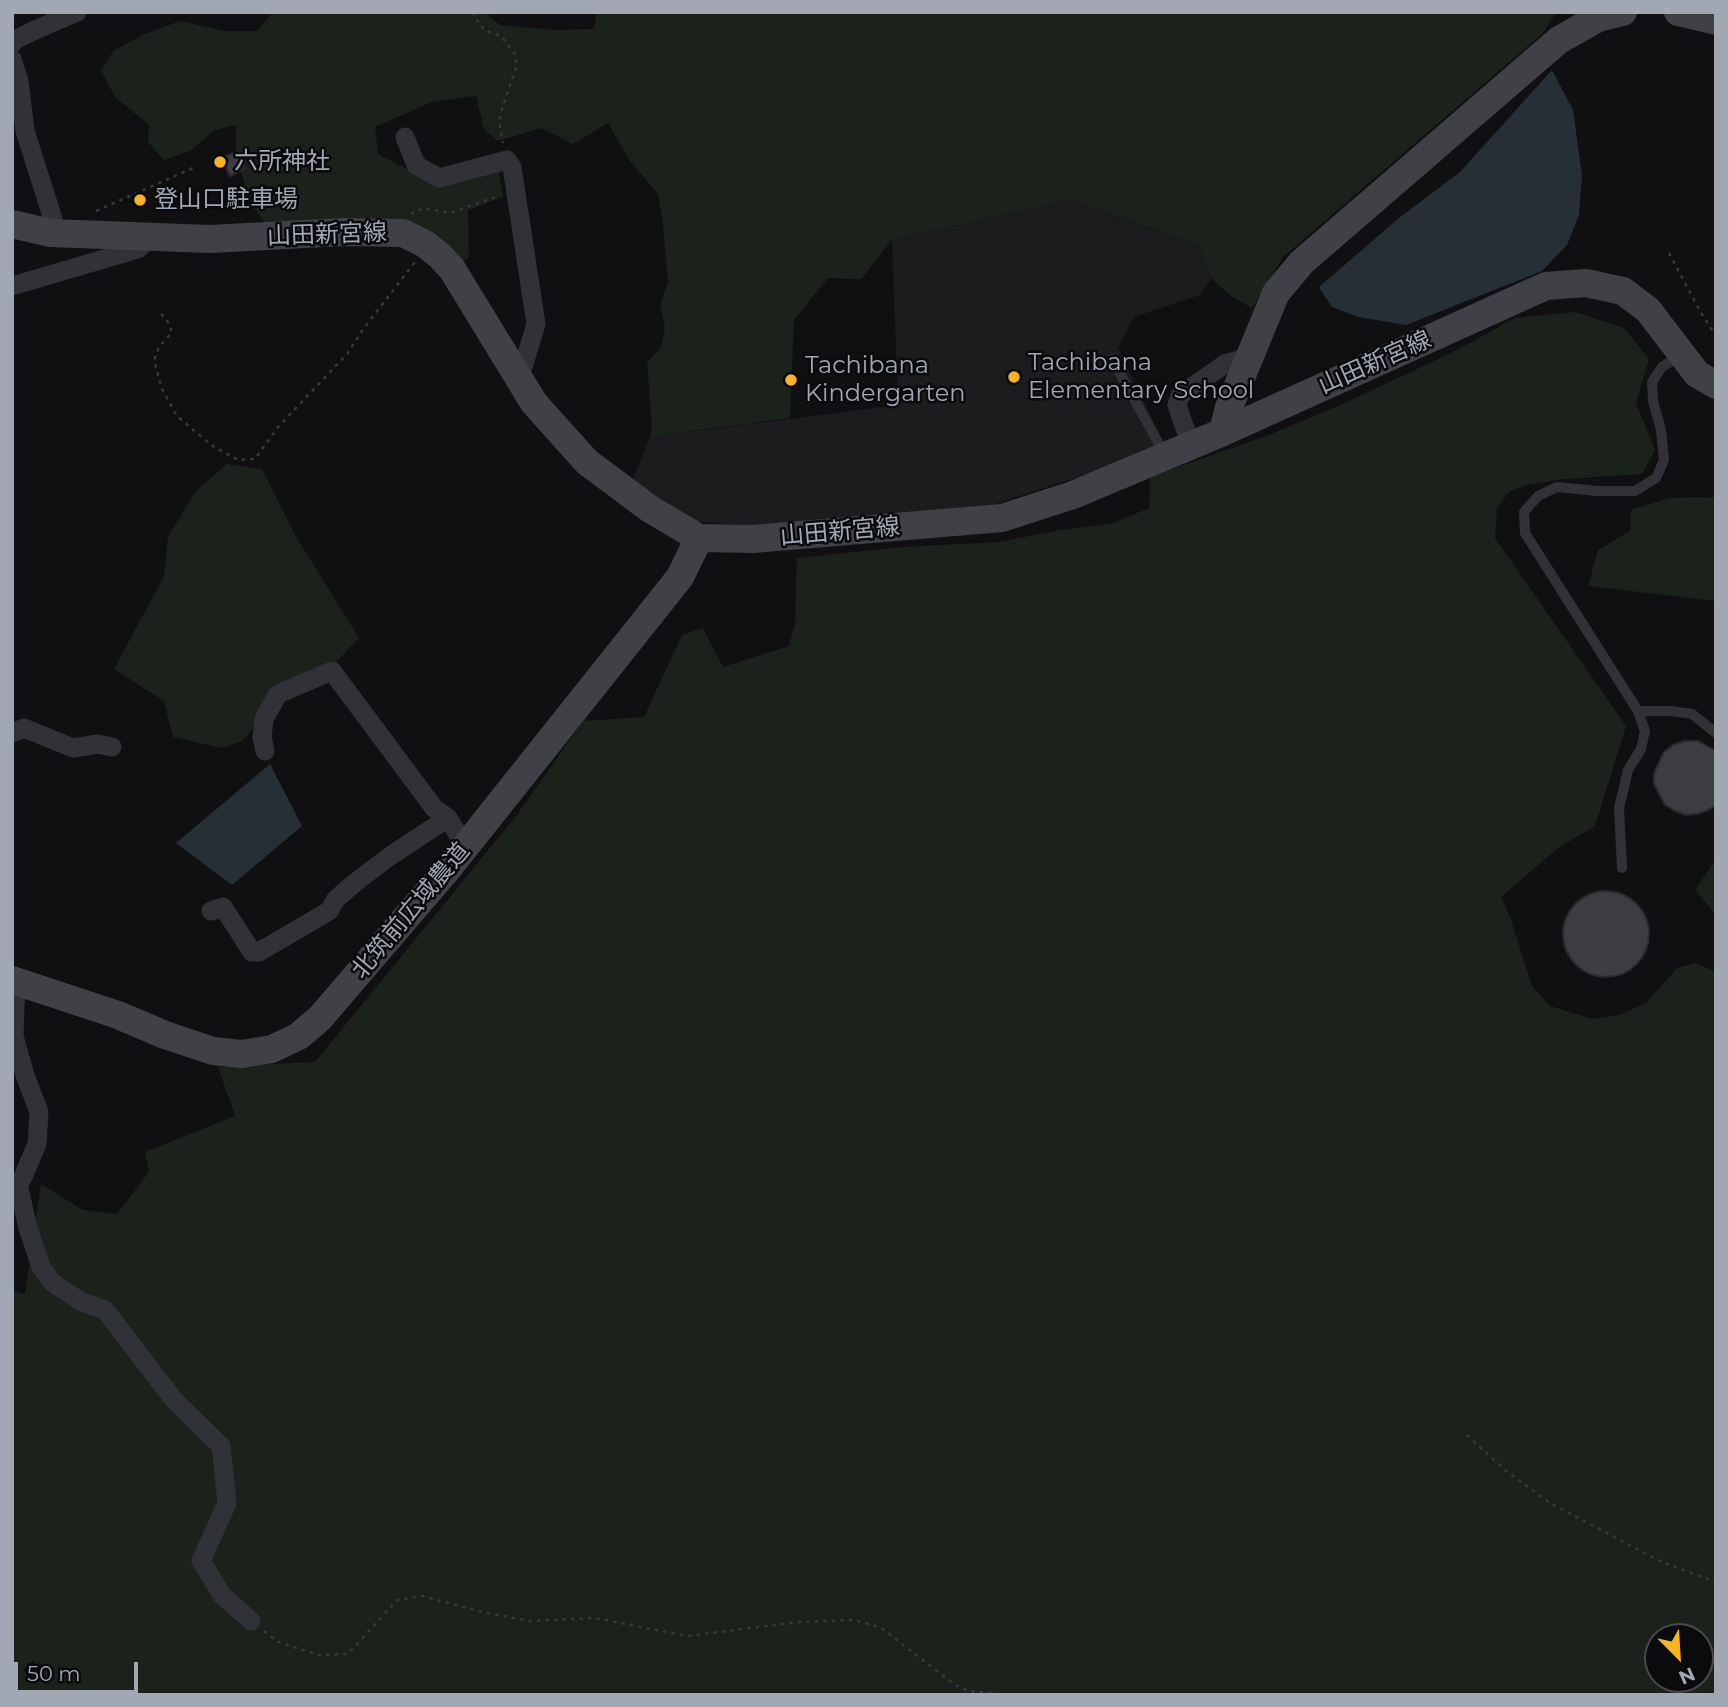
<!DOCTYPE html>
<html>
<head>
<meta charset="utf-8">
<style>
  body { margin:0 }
  #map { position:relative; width:1728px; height:1707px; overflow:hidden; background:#101012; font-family:Montserrat,sans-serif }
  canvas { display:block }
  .frame { position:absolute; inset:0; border:14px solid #a1a7b3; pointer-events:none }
  .north { position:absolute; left:1644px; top:1623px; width:70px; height:70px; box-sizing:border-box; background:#0b0b0d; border:2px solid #47494f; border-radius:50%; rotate:156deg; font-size:19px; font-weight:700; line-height:28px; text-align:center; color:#a1a7b3 }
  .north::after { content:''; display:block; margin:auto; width:24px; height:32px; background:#f9b222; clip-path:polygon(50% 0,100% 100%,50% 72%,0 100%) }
  .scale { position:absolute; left:14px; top:1662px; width:124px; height:32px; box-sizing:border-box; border:4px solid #a1a7b3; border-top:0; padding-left:9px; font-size:21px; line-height:24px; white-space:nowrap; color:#a1a7b3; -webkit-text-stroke:5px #0b0b0d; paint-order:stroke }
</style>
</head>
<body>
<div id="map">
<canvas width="1728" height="1707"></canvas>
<div class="frame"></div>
<div class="north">N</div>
<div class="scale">50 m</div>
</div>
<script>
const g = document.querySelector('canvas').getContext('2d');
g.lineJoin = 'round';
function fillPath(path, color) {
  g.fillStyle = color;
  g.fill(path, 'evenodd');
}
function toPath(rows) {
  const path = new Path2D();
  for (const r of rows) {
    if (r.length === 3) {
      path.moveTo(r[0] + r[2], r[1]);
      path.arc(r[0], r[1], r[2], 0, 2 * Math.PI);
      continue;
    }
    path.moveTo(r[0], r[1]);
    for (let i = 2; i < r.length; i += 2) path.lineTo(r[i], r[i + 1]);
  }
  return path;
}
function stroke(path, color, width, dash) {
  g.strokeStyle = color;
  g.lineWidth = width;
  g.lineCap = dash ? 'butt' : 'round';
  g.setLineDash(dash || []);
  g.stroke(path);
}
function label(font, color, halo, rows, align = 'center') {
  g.font = font + ' Montserrat,"Noto Sans JP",sans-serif';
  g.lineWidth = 5;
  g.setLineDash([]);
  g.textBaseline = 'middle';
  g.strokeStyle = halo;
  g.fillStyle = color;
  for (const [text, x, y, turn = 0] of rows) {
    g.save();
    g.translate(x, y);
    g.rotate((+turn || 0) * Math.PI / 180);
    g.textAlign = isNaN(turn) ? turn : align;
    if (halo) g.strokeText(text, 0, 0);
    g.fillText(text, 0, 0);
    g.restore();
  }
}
fillPath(toPath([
  [1071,200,1201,247,1211,278,1200,295,1134,317,1118,348,1166,448,992,505,762,526,690,521,631,484,650,437,898,405,892,240]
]), '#1c1c1f');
fillPath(toPath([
  [273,12,484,12,500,25,555,30,594,29,597,12,1562,12,1554,15,1543,33,1283,257,1252,308,1232,297,1211,278,1200,246,1071,200,892,240,861,279,828,278,794,320,790,418,650,437,652,426,647,363,661,347,665,328,660,304,668,282,663,224,658,194,630,161,608,123,573,144,541,128,498,141,484,129,476,96,432,102,375,127,378,154,435,184,499,172,503,197,468,210,469,257,459,266,403,225,380,218,267,225,250,203,236,153,236,125,215,130,190,151,164,160,148,142,149,125,115,97,101,70,114,50,145,34,180,21,225,31,257,31],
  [1575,312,1624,328,1649,359,1636,403,1655,450,1642,474,1563,479,1526,485,1509,492,1497,508,1495,538,1626,726,1595,826,1558,848,1501,897,1510,917,1532,986,1550,1006,1592,1019,1620,1015,1647,1002,1677,968,1696,963,1716,972,1716,1695,12,1695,12,1291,25,1294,41,1184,83,1210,117,1214,149,1172,145,1152,235,1116,218,1067,315,1062,516,816,583,721,644,717,682,635,703,628,723,667,789,646,795,624,797,558,903,547,999,542,1060,530,1111,524,1149,508,1150,477,1269,435,1345,403,1453,352,1515,318],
  [1658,1637,1700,1637,1700,1679,1658,1679],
  [227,464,262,469,295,535,359,638,321,678,279,698,242,741,222,748,173,737,164,701,114,669,164,576,168,536,197,490],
  [1716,497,1716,601,1588,586,1598,550,1630,531,1631,510,1669,498],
  [1716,859,1716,915,1695,890]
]), '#1b221c');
fillPath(toPath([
  [1552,70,1573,110,1582,175,1579,215,1567,245,1542,271,1406,325,1359,317,1332,307,1319,287,1399,218,1460,172],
  [270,764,302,826,232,885,176,843]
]), '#272f36');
const building = toPath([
  [247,151,250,157,240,161,244,169,230,176,224,163,229,160,226,156,233,153,235,156,247,151],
  [1685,741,1698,741,1716,751,1716,805,1708,810,1697,814,1686,815,1675,811,1665,805,1654,784,1654,773,1664,752,1673,745,1685,741],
  [1606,934,43]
]);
fillPath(building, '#3c3d42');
stroke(building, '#2a2a2e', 2);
stroke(toPath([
  [12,12,14,21],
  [472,12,484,30,501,36,515,54,517,65,501,112,499,121,503,143],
  [96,211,193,168],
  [411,214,424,208,450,213,498,196],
  [1669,253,1700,311,1716,336],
  [161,314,167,320,172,332,159,347,154,360,162,389,177,416,211,445,238,460,255,459,278,427,347,354,364,328,415,262],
  [1467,1435,1505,1470,1550,1503,1660,1561,1716,1582],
  [264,1631,278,1642,319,1655,348,1654,397,1600,422,1596,482,1612,530,1621,595,1618,687,1636,800,1622,853,1620,880,1627,954,1684,968,1691,1011,1695]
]), '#37393e', 2.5, [3.5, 5]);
stroke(toPath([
  [1112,359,1164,453],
  [1638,711,1671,711,1692,714,1716,733],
  [1622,868,1619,808,1628,770,1641,749,1645,731,1638,711,1525,533,1524,512,1538,496,1557,487,1597,491,1635,491,1656,478,1664,460,1661,430,1653,401,1652,382,1662,367,1681,355]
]), '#313237', 10);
stroke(toPath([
  [12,44,13,41,33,31,77,12],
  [12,59,19,81,25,131,53,219,51,233],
  [405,137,416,165,439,178,507,160,512,167,536,324,519,380],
  [12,286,138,249,152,236],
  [1191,446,1177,405,1180,395,1225,364,1250,357],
  [12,733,24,728,73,748,98,744,112,747],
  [265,751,262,737,264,719,278,694,332,671,434,808,448,818,465,846],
  [211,911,223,907,252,952,259,952,329,911,336,899,357,881,390,856,448,818],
  [18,1184,28,1228,41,1267,52,1282,80,1301,105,1310,174,1400,221,1446,227,1503,201,1561,222,1595,251,1621],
  [12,1186,18,1184,23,1177,37,1144,39,1112,25,1075,14,1036,16,981]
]), '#313237', 19);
stroke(toPath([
  [1678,12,1716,21],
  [12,224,51,233,210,239,343,232,403,233,425,244,440,256,452,269,534,403,587,462,650,509,699,538,753,539,1002,518,1073,495,1223,432,1546,286,1586,283,1623,291,1648,310,1697,374,1716,385],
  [1223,432,1229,407,1276,293,1302,262,1559,40,1598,18,1623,12],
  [12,980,118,1015,165,1035,213,1051,242,1054,272,1049,299,1036,320,1018,446,871,680,577,699,538]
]), '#3f4147', 28);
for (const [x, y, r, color] of [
  [220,162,7,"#f9b222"],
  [140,200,7,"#f9b222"],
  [1014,377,7,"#f9b222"],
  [791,380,7,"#f9b222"]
]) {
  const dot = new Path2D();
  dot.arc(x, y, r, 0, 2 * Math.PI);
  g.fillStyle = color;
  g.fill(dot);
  stroke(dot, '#0b0b0d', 2.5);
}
label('24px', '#a1a7b3', '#0b0b0d', [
  ["六所神社",234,162],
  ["登山口駐車場",154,200],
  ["Tachibana",1028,363],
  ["Elementary School",1028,391],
  ["Tachibana",805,366],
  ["Kindergarten",805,394]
], 'left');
label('24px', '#a1a7b3', '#0b0b0d', [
  ["山田新宮線",327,235,-2],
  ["山田新宮線",1375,363,-24],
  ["山田新宮線",840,532,-5],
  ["北筑前広域農道",411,911,-50]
]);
</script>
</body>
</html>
